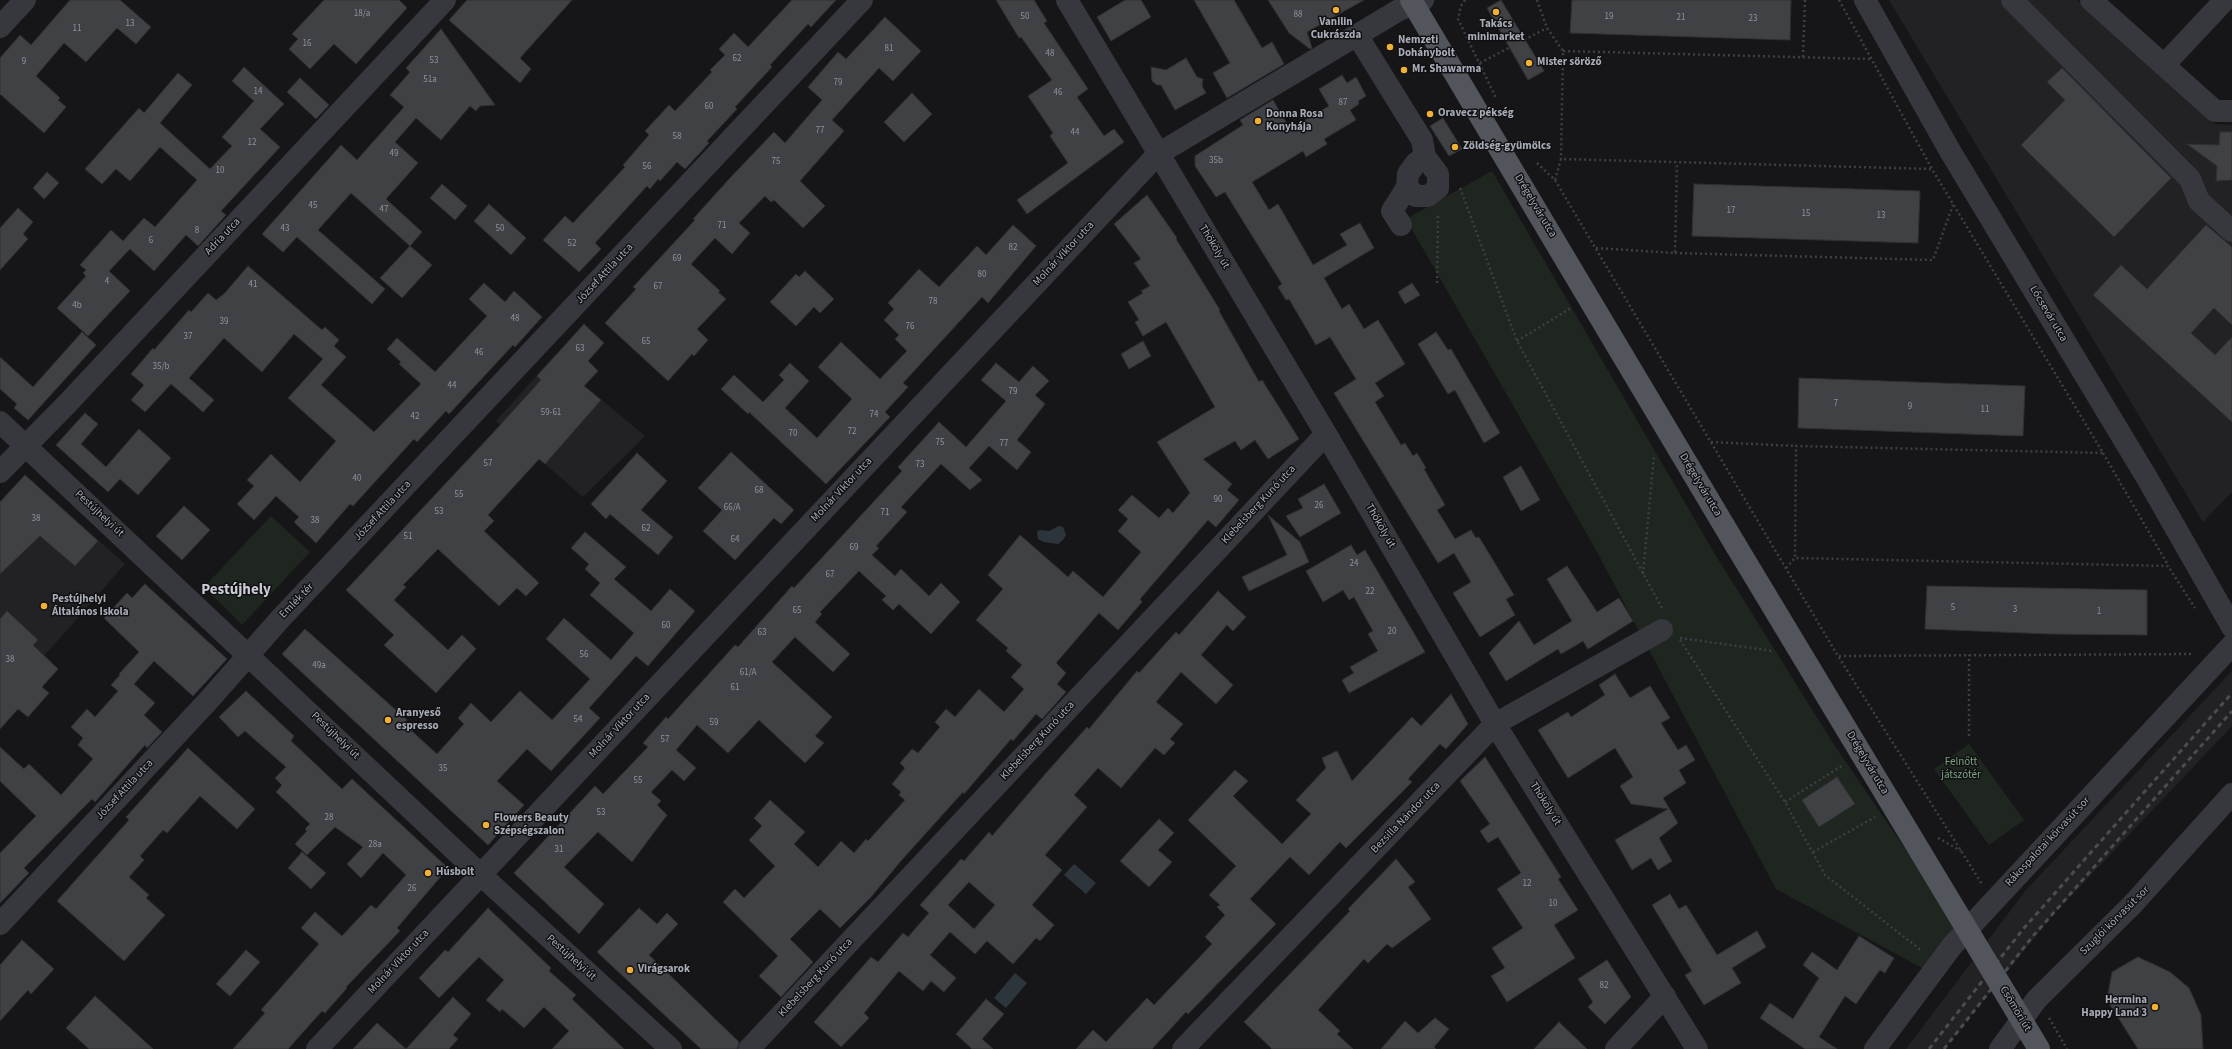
<!DOCTYPE html>
<html>
<head>
<meta charset="utf-8">
<style>
  body { margin:0 }
  canvas { display:block; background:#161618 }
</style>
</head>
<body>
<canvas width="2232" height="1049"></canvas>
<script>
const g = document.querySelector('canvas').getContext('2d');
g.lineJoin = 'round';
function fillPath(path, color) {
  g.fillStyle = color;
  g.fill(path, 'evenodd');
}
function toPath(rows) {
  const path = new Path2D();
  for (const r of rows) {
    path.moveTo(r[0], r[1]);
    for (let i = 2; i < r.length; i += 2) path.lineTo(r[i], r[i + 1]);
  }
  return path;
}
function stroke(path, color, width, dash) {
  g.strokeStyle = color;
  g.lineWidth = width;
  g.lineCap = dash ? 'butt' : 'round';
  g.setLineDash(dash || []);
  g.stroke(path);
}
function label(font, color, halo, rows, align = 'center') {
  g.font = font + ' "Source Sans 3",sans-serif';
  g.lineWidth = 3;
  g.setLineDash([]);
  g.textBaseline = 'middle';
  g.strokeStyle = halo;
  g.fillStyle = color;
  for (const [text, x, y, turn = 0] of rows) {
    g.save();
    g.translate(x, y);
    g.rotate((+turn || 0) * Math.PI / 180);
    g.textAlign = isNaN(turn) ? turn : align;
    if (halo) g.strokeText(text, 0, 0);
    g.fillText(text, 0, 0);
    g.restore();
  }
}
fillPath(toPath([
  [1889,0,2077,0,2215,124,2232,125,2232,492,2203,522],
  [555,355,587,383,585,386,645,436,583,497,496,421],
  [25,475,125,564,51,648,0,700,0,502],
  [2232,671,2232,726,2053,915,1944,1049,1906,1049,2026,890]
]), '#222225');
fillPath(toPath([
  [1492,171,1713,551,1831,740,1956,924,1924,969,1776,889,1596,550,1406,219],
  [271,516,310,552,242,625,204,587],
  [1969,744,2024,820,1989,845,1934,769]
]), '#1e261f');
fillPath(toPath([
  [1059,526,1063,527,1066,535,1063,540,1058,544,1044,542,1038,539,1037,532,1039,530,1049,531],
  [1074,864,1096,883,1086,894,1064,875],
  [1015,973,1027,983,1006,1008,994,998]
]), '#2c353c');
const building = toPath([
  [70,0,120,0,151,27,136,44,117,28,86,62,64,43,36,76,60,98,58,100,66,107,44,133,0,94,0,58,20,35,31,45,70,0],
  [324,0,399,0,407,8,356,64,334,44,310,69,289,49,298,39,292,34,324,0],
  [467,0,572,0,520,58,531,69,520,83,449,20,467,0],
  [792,0,836,0,811,27,808,24,770,65,772,67,735,107,737,109,707,141,709,143,685,169,677,162,660,181,658,179,650,189,647,186,595,243,601,249,579,272,543,240,565,216,573,223,625,167,623,165,649,135,645,131,669,105,675,111,712,72,710,70,725,55,719,49,734,33,748,47,792,0],
  [996,0,1034,0,1047,21,1044,23,1088,89,1077,97,1104,136,1114,129,1124,142,1027,214,1017,200,1068,163,1050,136,1053,133,1028,96,1052,80,1021,37,1019,38,996,0],
  [1125,0,1141,0,1151,17,1111,41,1097,17,1125,0],
  [1194,0,1234,0,1262,48,1272,42,1284,64,1227,98,1213,73,1230,63,1194,0],
  [1268,0,1364,0,1307,32,1312,48,1310,49,1289,33,1268,0],
  [1501,0,1544,71,1528,80,1487,8,1501,0],
  [1572,0,1791,0,1790,40,1570,33,1572,0],
  [885,17,921,51,893,81,879,68,832,120,844,131,800,181,825,206,803,228,774,200,771,202,765,196,739,223,750,233,732,254,715,238,691,264,720,291,718,292,726,299,697,329,708,340,694,356,692,354,668,381,605,323,636,289,633,287,695,220,693,219,730,178,774,132,785,143,822,100,808,87,838,52,846,59,885,17],
  [441,29,495,105,480,106,476,111,470,106,441,140,416,118,395,142,418,163,386,199,422,232,410,246,351,193,318,230,385,289,372,304,297,237,283,252,262,234,341,145,357,160,404,107,390,95,410,72,406,68,441,29],
  [1186,58,1197,77,1203,79,1202,86,1206,93,1175,110,1161,85,1157,85,1152,81,1151,67,1166,70,1186,58],
  [244,67,284,104,260,129,280,147,221,211,226,215,198,246,186,235,154,271,130,249,109,271,130,291,88,336,57,308,86,276,83,273,86,270,80,265,111,230,123,241,144,218,155,227,197,180,160,147,130,181,116,169,102,184,85,169,139,108,144,113,178,73,192,85,160,123,210,169,232,146,222,137,254,101,232,81,244,67],
  [2062,68,2171,178,2114,237,2021,145,2065,100,2047,82,2062,68],
  [1342,75,1347,83,1356,77,1366,96,1358,101,1359,104,1350,110,1356,120,1324,139,1327,144,1306,157,1303,151,1252,182,1269,210,1278,204,1313,265,1347,245,1340,234,1360,223,1374,248,1324,278,1342,309,1349,304,1364,329,1378,320,1405,364,1375,383,1384,396,1375,402,1401,445,1405,443,1413,456,1417,453,1426,468,1424,469,1445,505,1437,510,1455,539,1471,530,1476,538,1479,537,1514,595,1506,599,1515,615,1480,637,1453,593,1471,582,1454,553,1438,563,1334,393,1356,379,1330,337,1316,345,1289,299,1286,300,1278,287,1282,284,1225,192,1216,197,1195,166,1195,156,1243,125,1240,120,1273,100,1290,129,1329,106,1319,89,1342,75],
  [300,78,329,105,316,119,287,92,300,78],
  [912,93,932,114,904,142,884,122,912,93],
  [1443,118,1462,149,1449,156,1430,126,1443,118],
  [2220,132,2232,132,2232,180,2216,181,2217,166,2187,144,2219,145,2220,132],
  [47,172,59,183,44,199,33,188,47,172],
  [442,184,467,206,455,220,430,198,442,184],
  [1694,184,1920,191,1918,243,1692,236,1694,184],
  [1147,195,1177,238,1176,239,1220,310,1219,311,1259,382,1262,380,1299,439,1268,459,1255,440,1241,450,1235,441,1203,459,1232,484,1227,490,1239,500,1216,527,1208,520,1140,599,1142,602,1118,630,1099,613,1056,663,1066,673,1057,684,1066,692,1042,719,1036,714,1013,741,1011,739,964,794,963,792,900,862,871,897,840,928,820,909,790,939,813,962,781,997,759,976,778,956,723,902,735,889,744,898,775,866,749,840,762,826,754,818,770,800,805,832,794,844,818,867,841,841,854,853,866,839,868,841,905,800,899,795,901,792,892,784,905,768,900,763,912,749,918,753,940,727,935,722,946,709,955,717,979,689,1004,712,1024,689,1011,677,1022,665,1006,651,1008,648,976,620,1003,589,988,575,1020,535,1068,577,1073,571,1103,597,1141,552,1118,531,1128,519,1118,510,1132,495,1159,518,1168,508,1173,513,1190,493,1157,442,1215,407,1166,322,1143,336,1135,322,1139,320,1128,302,1143,293,1141,291,1150,286,1134,263,1141,259,1114,224,1147,195],
  [489,204,526,238,511,255,474,221,489,204],
  [18,208,33,222,23,234,28,239,0,270,0,228,18,208],
  [1013,225,1036,246,988,303,982,297,903,383,908,387,885,412,890,417,826,484,749,412,748,414,721,389,734,375,763,402,784,380,779,375,790,363,809,381,785,408,817,438,852,399,818,367,841,342,880,379,907,351,895,339,899,335,884,320,894,309,888,303,919,269,939,287,977,246,986,255,1013,225],
  [2206,225,2232,247,2232,325,2214,308,2191,333,2215,355,2232,337,2232,422,2093,295,2121,265,2147,289,2206,225],
  [410,246,432,265,402,298,380,278,410,246],
  [248,266,322,330,325,327,339,340,334,346,346,357,321,385,374,432,421,384,399,364,401,362,387,349,397,338,435,372,487,316,469,299,484,283,505,302,514,291,542,317,515,347,513,345,449,414,446,411,417,442,414,439,353,506,350,504,316,543,294,522,299,517,276,496,254,520,237,504,254,486,247,480,271,454,300,482,336,441,288,398,323,359,294,334,262,372,224,338,189,378,214,400,203,412,171,384,145,412,131,400,144,385,131,374,153,348,154,350,189,310,191,312,208,293,216,300,224,294,248,266],
  [805,271,834,299,820,313,814,307,796,326,770,302,796,274,799,277,805,271],
  [1412,283,1420,295,1405,304,1398,292,1412,283],
  [584,324,604,343,588,361,598,371,584,386,601,400,545,464,539,459,488,515,494,521,484,531,539,583,526,596,517,588,499,606,438,549,403,585,406,587,394,600,448,650,462,635,476,649,436,693,384,645,394,635,346,590,492,434,541,380,537,376,584,324],
  [82,332,96,345,28,420,14,408,17,404,0,389,0,357,33,387,82,332],
  [1436,332,1448,350,1451,349,1500,433,1484,443,1455,390,1448,394,1418,344,1436,332],
  [1143,341,1151,356,1129,369,1121,354,1143,341],
  [996,363,1019,382,1033,366,1049,381,1035,395,1045,404,1017,440,1031,452,1017,470,989,446,969,468,982,480,970,490,941,464,901,507,907,512,876,546,879,548,872,555,895,576,901,569,929,596,941,583,960,602,931,634,899,604,893,610,882,600,886,596,859,571,820,612,822,614,815,622,850,654,833,672,795,637,772,662,832,717,815,736,824,743,805,763,759,720,728,753,697,725,676,750,696,768,684,781,672,770,651,792,661,801,657,805,667,815,632,862,598,832,564,867,604,904,579,934,514,873,595,786,603,794,648,747,643,743,666,717,668,719,735,645,738,647,792,586,794,588,902,471,898,467,939,422,966,447,1006,401,981,380,996,363],
  [1799,378,2025,386,2023,436,1798,428,1799,378],
  [85,413,98,424,81,444,106,467,139,429,171,458,138,495,120,479,108,492,56,445,85,413],
  [731,452,794,510,781,524,774,518,735,560,703,531,722,510,698,488,731,452],
  [637,453,667,481,641,510,673,537,658,555,610,514,606,519,591,504,637,453],
  [1521,466,1540,500,1521,511,1503,477,1521,466],
  [25,475,98,541,75,566,40,536,0,574,0,502,25,475],
  [1324,484,1341,513,1300,537,1286,516,1303,508,1298,499,1324,484],
  [184,506,210,530,182,560,156,536,184,506],
  [1268,515,1300,542,1309,562,1249,591,1242,577,1287,555,1268,515],
  [585,532,626,567,614,579,651,611,670,589,695,611,648,666,636,656,589,708,600,718,551,771,527,749,497,781,524,805,488,845,282,654,305,629,407,720,404,724,437,754,464,724,458,718,471,703,491,722,520,691,552,720,590,679,546,639,564,618,611,660,634,633,590,595,600,583,585,569,589,564,571,548,585,532],
  [1351,545,1357,555,1365,550,1425,652,1349,693,1342,680,1354,673,1350,667,1378,651,1368,634,1373,631,1354,597,1349,600,1343,590,1323,602,1306,571,1351,545],
  [1567,566,1597,612,1619,598,1633,621,1588,649,1583,641,1561,654,1558,649,1506,681,1489,653,1519,621,1534,645,1572,621,1547,579,1567,566],
  [145,584,227,659,193,696,154,661,134,684,155,703,144,715,162,732,147,748,145,745,95,802,92,799,24,868,29,873,0,903,0,853,36,816,0,781,0,747,24,769,29,764,61,795,93,759,78,745,83,738,71,727,87,709,95,717,118,691,111,685,120,675,119,674,139,652,104,618,127,593,132,598,145,584],
  [1927,586,2147,590,2147,635,2050,634,1925,629,1927,586],
  [1218,591,1246,617,1233,631,1227,625,1201,655,1233,685,1216,704,1181,672,1156,702,1183,724,1170,739,1175,743,1164,755,1155,748,1121,788,1098,768,1074,795,1087,807,1045,855,1062,870,1032,905,1054,925,1040,941,1036,938,1013,964,987,941,975,954,950,932,930,955,956,978,944,992,931,981,923,991,899,971,864,1013,869,1018,841,1047,814,1022,871,957,878,962,903,933,908,937,929,913,920,905,961,859,964,861,989,832,992,836,1047,772,1087,727,1089,729,1137,671,1139,673,1176,632,1179,635,1218,591],
  [969,882,995,905,974,929,948,905,969,882],
  [7,611,38,640,33,645,58,669,42,687,49,693,28,717,18,709,0,729,0,619,7,611],
  [1615,674,1630,698,1650,686,1670,718,1661,723,1678,750,1686,745,1695,760,1679,770,1686,783,1663,798,1678,823,1659,838,1672,861,1658,870,1651,858,1632,870,1615,840,1668,809,1631,804,1620,786,1633,777,1615,748,1568,778,1538,730,1568,712,1571,717,1605,695,1599,685,1615,674],
  [246,691,294,736,291,741,342,789,352,779,448,868,397,928,400,931,346,987,347,988,325,1013,322,1011,288,1049,233,1049,265,1013,261,1010,319,944,301,928,315,912,342,936,371,905,376,909,406,875,383,853,361,878,347,864,363,847,335,827,307,855,295,844,307,831,305,829,310,824,276,792,282,785,275,778,286,767,245,731,238,737,219,717,246,691],
  [1451,694,1468,724,1446,749,1440,744,1408,779,1412,782,1346,848,1340,842,1309,875,1290,857,1250,899,1276,924,1188,1014,1186,1012,1152,1049,1076,1049,1093,1030,1106,1042,1147,998,1154,1005,1212,944,1205,937,1225,915,1217,907,1220,905,1209,895,1236,866,1188,820,1235,770,1248,781,1233,796,1282,844,1311,814,1296,800,1326,768,1322,758,1337,751,1352,781,1412,717,1421,726,1451,694],
  [188,748,255,809,237,829,200,796,167,833,163,830,140,856,144,860,129,877,149,895,146,898,165,915,124,961,57,901,129,820,126,817,188,748],
  [1485,757,1561,877,1558,879,1578,910,1554,925,1575,958,1507,1002,1491,976,1505,968,1492,948,1523,928,1497,889,1521,873,1498,837,1488,843,1480,831,1490,824,1460,781,1485,757],
  [1837,777,1855,804,1819,827,1802,800,1837,777],
  [1159,819,1174,833,1158,850,1172,862,1149,887,1120,861,1159,819],
  [302,852,326,873,311,889,288,868,302,852],
  [1396,859,1415,882,1408,887,1431,919,1392,948,1387,944,1368,963,1364,959,1318,1010,1340,1031,1337,1034,1353,1049,1272,1049,1244,1022,1350,911,1348,909,1396,859],
  [1670,894,1679,909,1686,905,1717,955,1757,931,1766,947,1732,968,1741,983,1704,1005,1685,975,1692,971,1652,905,1670,894],
  [488,908,551,968,549,971,576,995,572,999,624,1049,552,1049,569,1031,544,1007,524,1028,502,1009,500,1012,486,1000,504,980,479,957,439,998,419,978,445,950,448,952,488,908],
  [639,908,657,924,667,913,678,924,649,955,739,1042,737,1049,701,1049,597,952,639,908],
  [1859,936,1894,958,1885,973,1880,970,1877,974,1856,1004,1845,996,1819,1037,1837,1049,1805,1049,1760,1018,1770,1003,1793,1019,1819,978,1803,965,1812,952,1837,970,1859,936],
  [22,940,54,969,31,994,28,990,0,1021,0,965,22,940],
  [246,950,260,962,230,996,216,984,246,950],
  [2138,957,2170,972,2189,988,2201,1015,2203,1049,2138,1049,2107,1000,2112,972,2138,957],
  [1607,960,1631,997,1605,1024,1588,1007,1593,1002,1578,979,1607,960],
  [95,996,141,1038,153,1049,89,1049,66,1028,95,996],
  [453,997,471,1014,453,1035,458,1039,449,1049,353,1049,377,1023,406,1049,453,997],
  [986,999,1004,1014,982,1039,993,1049,972,1049,956,1034,986,999],
  [1435,1018,1449,1029,1434,1047,1436,1049,1381,1049,1405,1021,1418,1033,1435,1018],
  [1559,1022,1587,1049,1534,1049,1559,1022]
]);
fillPath(building, '#404145');
stroke(building, '#303034', 1);
stroke(toPath([
  [1465,0,1461,6,1458,19,1496,98],
  [1537,0,1547,28,1563,51,1561,159],
  [1839,0,1932,169,2103,453,1796,446,1795,558,2168,566,2195,608],
  [1563,51,1871,59],
  [1803,57,1805,0],
  [1480,63,1547,28],
  [1537,163,1555,180,1838,656,1982,884],
  [1555,180,1561,159,1932,169],
  [1460,188,1517,341,1663,610],
  [1596,248,1675,253,1677,162],
  [1675,253,1933,260,1953,205],
  [1437,283,1438,214],
  [1517,341,1571,308],
  [1711,442,1796,446],
  [2103,453,2168,565],
  [1786,568,1795,558],
  [1643,574,1654,455],
  [1680,638,1773,651],
  [1680,640,1785,802,1825,875,1922,951],
  [1839,656,2194,654],
  [1969,736,1969,655],
  [1785,802,1843,765],
  [1938,838,1961,851],
  [1813,852,1875,817],
  [2049,1018,2067,1049]
]), '#3d3f44', 2.5, [2, 3]);
stroke(toPath([
  [1067,0,1326,434,1495,724,1697,1049],
  [1865,0,1950,151,2147,478,2232,627],
  [2012,0,2190,179,2199,201,2232,231],
  [2091,0,2215,111,2232,111],
  [0,27,25,0],
  [1357,35,1422,140,1425,157,1416,163,1408,174,1407,187,1416,196,1428,196,1438,188,1438,174,1425,157],
  [2164,65,2225,0],
  [1401,225,1392,211,1407,187],
  [0,422,481,875,671,1049],
  [0,472,66,405,445,0],
  [0,924,208,701,281,618,862,0],
  [317,1049,1158,154,1399,10,1423,0],
  [749,1049,1326,434],
  [1183,1049,1495,724,1662,630],
  [1616,1049,1665,996],
  [1875,1049,1952,946,2232,645],
  [2000,1049,2037,999,2132,905,2232,794]
]), '#37383d', 22);
stroke(toPath([
  [1411,0,1735,544]
]), '#53555c', 22);
stroke(toPath([
  [1929,1049,2024,928,2232,693],
  [1944,1049,2033,936,2232,711]
]), '#4a4c52', 3, [5, 4]);
stroke(toPath([
  [1735,544,2039,1049]
]), '#53555c', 22);
for (const [x, y, r, color] of [
  [1336,10,4,"#f2b134"],
  [1496,12,4,"#f2b134"],
  [1390,47,4,"#f2b134"],
  [1529,63,4,"#f2b134"],
  [1404,70,4,"#f2b134"],
  [1430,114,4,"#f2b134"],
  [1258,121,4,"#f2b134"],
  [1455,147,4,"#f2b134"],
  [44,606,4,"#f2b134"],
  [388,720,4,"#f2b134"],
  [486,825,4,"#f2b134"],
  [428,873,4,"#f2b134"],
  [630,970,4,"#f2b134"],
  [2155,1007,4,"#f2b134"]
]) {
  const dot = new Path2D();
  dot.arc(x, y, r, 0, 2 * Math.PI);
  g.fillStyle = color;
  g.fill(dot);
  stroke(dot, '#111113', 1.5);
}
label('9px', '#8e929b', null, [
  ["18/a",362,14],
  ["88",1298,15],
  ["50",1025,17],
  ["19",1609,17],
  ["21",1681,18],
  ["23",1753,19],
  ["13",130,24],
  ["11",77,29],
  ["16",307,44],
  ["81",889,49],
  ["48",1050,54],
  ["62",737,59],
  ["53",434,61],
  ["9",24,62],
  ["51a",430,80],
  ["79",838,83],
  ["14",258,92],
  ["46",1058,93],
  ["87",1343,103],
  ["60",709,107],
  ["77",820,131],
  ["44",1075,133],
  ["58",677,137],
  ["12",252,143],
  ["49",394,154],
  ["35b",1216,161],
  ["75",776,162],
  ["56",647,167],
  ["10",220,171],
  ["45",313,206],
  ["47",384,210],
  ["17",1731,211],
  ["15",1806,214],
  ["13",1881,216],
  ["71",722,226],
  ["43",285,229],
  ["50",500,229],
  ["8",197,231],
  ["6",151,241],
  ["52",572,244],
  ["82",1013,248],
  ["69",677,259],
  ["80",982,275],
  ["4",107,282],
  ["41",253,285],
  ["67",658,287],
  ["78",933,302],
  ["4b",77,306],
  ["48",515,319],
  ["39",224,322],
  ["76",910,327],
  ["37",188,337],
  ["65",646,342],
  ["63",580,349],
  ["46",479,353],
  ["35/b",161,367],
  ["44",452,386],
  ["79",1013,392],
  ["7",1836,404],
  ["9",1910,407],
  ["11",1985,410],
  ["59-61",551,413],
  ["74",874,415],
  ["42",415,417],
  ["72",852,432],
  ["70",793,434],
  ["75",940,443],
  ["77",1004,444],
  ["57",488,464],
  ["73",920,465],
  ["40",357,479],
  ["68",759,491],
  ["55",459,495],
  ["90",1218,500],
  ["26",1319,506],
  ["66/A",732,508],
  ["53",439,512],
  ["71",885,513],
  ["38",36,519],
  ["38",315,521],
  ["62",646,529],
  ["51",408,537],
  ["64",735,540],
  ["69",854,548],
  ["24",1354,564],
  ["67",830,575],
  ["22",1370,592],
  ["5",1953,608],
  ["3",2015,610],
  ["65",797,611],
  ["1",2099,612],
  ["60",666,626],
  ["20",1392,632],
  ["63",762,633],
  ["56",584,655],
  ["38",10,660],
  ["49a",319,666],
  ["61/A",748,673],
  ["61",735,688],
  ["54",578,720],
  ["59",714,723],
  ["57",665,740],
  ["35",443,769],
  ["55",638,781],
  ["53",601,813],
  ["28",329,818],
  ["28a",375,845],
  ["31",559,850],
  ["12",1527,884],
  ["26",412,889],
  ["10",1553,904],
  ["82",1604,986]
]);
label('bold 11px', '#a8adb8', '#111113', [
  ["Vanilin",1336,23,"center"],
  ["Cukrászda",1336,36,"center"],
  ["Takács",1496,25,"center"],
  ["minimarket",1496,38,"center"],
  ["Nemzeti",1398,41],
  ["Dohánybolt",1398,54],
  ["Mister söröző",1537,63],
  ["Mr. Shawarma",1412,70],
  ["Oravecz pékség",1438,114],
  ["Donna Rosa",1266,115],
  ["Konyhája",1266,128],
  ["Zöldség-gyümölcs",1463,147],
  ["Pestújhelyi",52,600],
  ["Általános Iskola",52,613],
  ["Aranyeső",396,714],
  ["espresso",396,727],
  ["Flowers Beauty",494,819],
  ["Szépségszalon",494,832],
  ["Húsbolt",436,873],
  ["Virágsarok",638,970],
  ["Hermina",2147,1001,"right"],
  ["Happy Land 3",2147,1014,"right"]
], 'left');
label('11px', '#a8adb8', '#111113', [
  ["Drégelyvár utca",1535,206,59],
  ["Adria utca",223,237,-47],
  ["Thököly út",1214,247,59],
  ["Molnár Viktor utca",1064,254,-47],
  ["József Attila utca",605,274,-47],
  ["Lőcsevár utca",2048,314,59],
  ["Drégelyvár utca",1700,485,59],
  ["Molnár Viktor utca",842,490,-47],
  ["Klebelsberg Kunó utca",1259,505,-47],
  ["József Attila utca",383,511,-47],
  ["Pestújhelyi út",99,514,43],
  ["Thököly út",1380,526,60],
  ["Emlék tér",297,601,-46],
  ["Molnár Viktor utca",620,726,-47],
  ["Pestújhelyi út",335,736,44],
  ["Klebelsberg Kunó utca",1038,741,-47],
  ["Drégelyvár utca",1867,763,59],
  ["József Attila utca",125,790,-47],
  ["Thököly út",1545,804,58],
  ["Bezsilla Nándor utca",1406,818,-46],
  ["Rákospalotai körvasút sor",2048,842,-47],
  ["Szuglói körvasút sor",2115,921,-45],
  ["Pestújhelyi út",571,958,42],
  ["Molnár Viktor utca",399,962,-47],
  ["Klebelsberg Kunó utca",816,978,-47],
  ["Csömöri út",2015,1009,59]
]);
label('11px', '#7fa381', '#111113', [
  ["Felnőtt",1961,763],
  ["játszótér",1961,776]
]);
label('bold 15px', '#c9ccd4', '#111113', [
  ["Pestújhely",236,591]
]);
</script>
</body>
</html>
